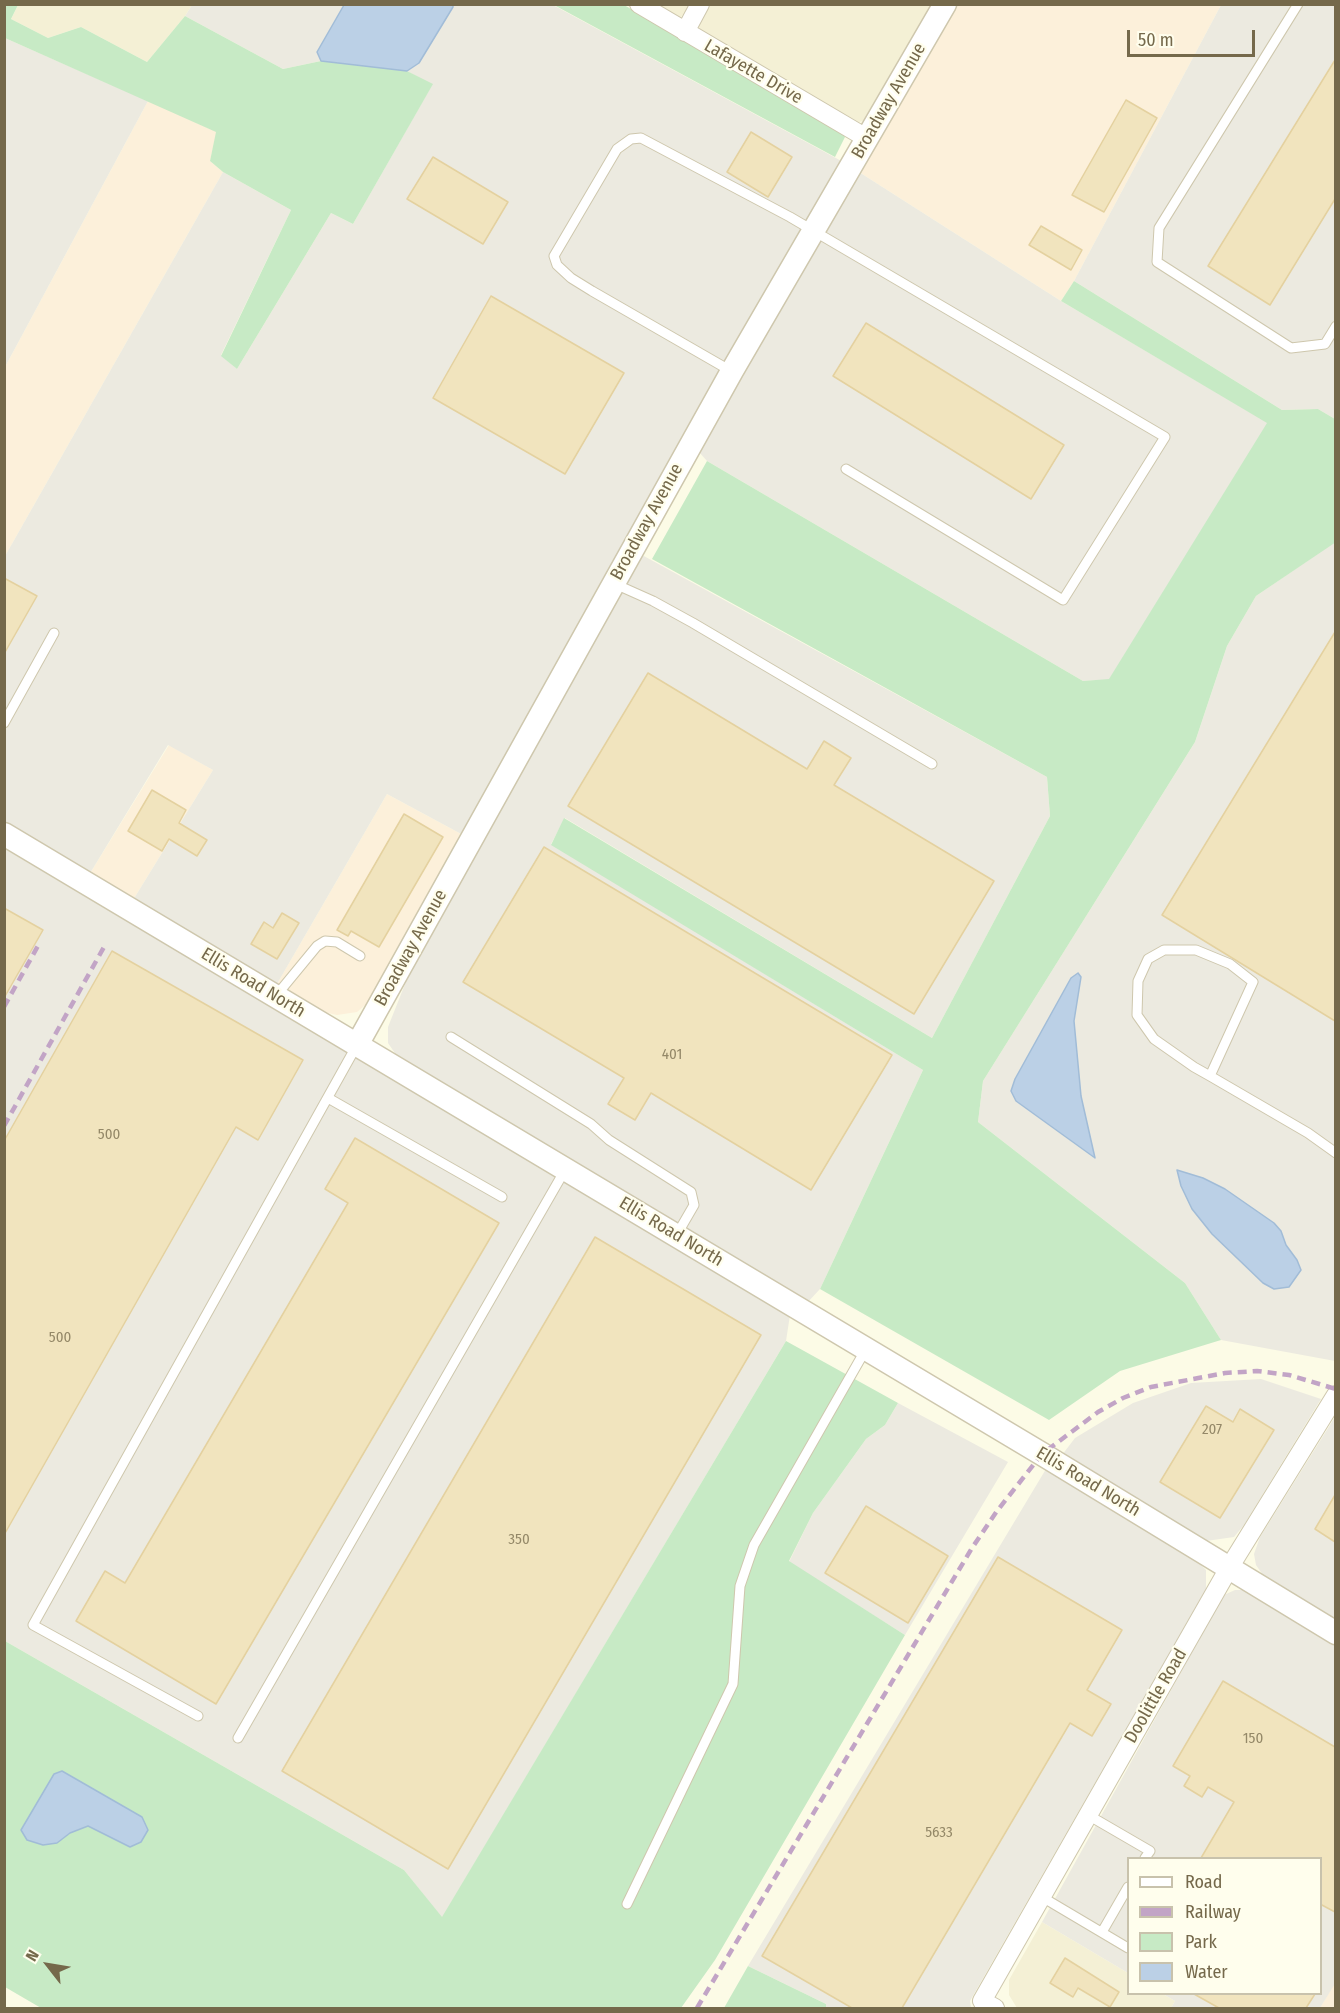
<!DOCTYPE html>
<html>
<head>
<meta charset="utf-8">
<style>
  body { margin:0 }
  #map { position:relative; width:1340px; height:2013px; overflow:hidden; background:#fcfbe6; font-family:"Fira Sans Condensed",sans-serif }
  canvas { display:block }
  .frame { position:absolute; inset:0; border:6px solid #75694b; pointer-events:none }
  .legend { position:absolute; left:1127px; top:1857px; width:195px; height:138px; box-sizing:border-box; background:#fffeed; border:2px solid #c8c2ac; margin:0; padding:8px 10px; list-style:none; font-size:18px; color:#75694b }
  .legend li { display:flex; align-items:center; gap:12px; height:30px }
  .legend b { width:30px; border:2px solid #c8c2ac }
  .north { position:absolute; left:18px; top:1935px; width:60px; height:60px; -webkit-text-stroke:4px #fffeed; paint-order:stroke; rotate:301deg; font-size:16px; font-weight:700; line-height:24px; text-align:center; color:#75694b }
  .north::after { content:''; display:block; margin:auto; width:21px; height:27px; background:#75694b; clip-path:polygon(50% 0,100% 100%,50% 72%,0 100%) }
  .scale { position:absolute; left:1127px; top:30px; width:128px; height:27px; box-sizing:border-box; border:3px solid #75694b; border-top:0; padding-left:8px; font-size:18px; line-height:21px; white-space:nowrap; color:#75694b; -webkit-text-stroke:4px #fffeed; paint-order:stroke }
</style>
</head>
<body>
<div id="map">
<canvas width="1340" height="2013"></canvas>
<div class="frame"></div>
<ul class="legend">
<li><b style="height:8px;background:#fff"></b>Road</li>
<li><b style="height:8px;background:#c2a4c6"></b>Railway</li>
<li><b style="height:16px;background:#c7eac5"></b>Park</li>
<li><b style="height:16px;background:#bbd0e6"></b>Water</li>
</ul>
<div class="north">N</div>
<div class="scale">50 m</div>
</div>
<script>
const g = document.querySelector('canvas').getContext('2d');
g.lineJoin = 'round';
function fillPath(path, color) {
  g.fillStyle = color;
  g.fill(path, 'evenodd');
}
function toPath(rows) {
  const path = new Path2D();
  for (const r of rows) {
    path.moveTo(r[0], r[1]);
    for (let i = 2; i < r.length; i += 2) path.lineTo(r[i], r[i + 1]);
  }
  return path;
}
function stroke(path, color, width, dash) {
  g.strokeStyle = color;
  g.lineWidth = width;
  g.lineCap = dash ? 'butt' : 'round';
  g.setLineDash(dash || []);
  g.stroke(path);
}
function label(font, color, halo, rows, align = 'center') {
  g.font = font + ' "Fira Sans Condensed",sans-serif';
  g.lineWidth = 4.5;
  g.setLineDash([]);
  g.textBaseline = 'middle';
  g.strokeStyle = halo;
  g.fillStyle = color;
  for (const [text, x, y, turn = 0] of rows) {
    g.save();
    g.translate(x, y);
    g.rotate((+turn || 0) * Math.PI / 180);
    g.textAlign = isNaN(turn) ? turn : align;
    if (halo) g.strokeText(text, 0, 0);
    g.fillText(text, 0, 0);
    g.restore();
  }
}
fillPath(toPath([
  [18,5,192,5,185,16,147,62,81,27,48,38,11,19],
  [646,5,691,5,681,17,672,20],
  [710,5,935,5,871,119,859,122,708,39,700,33,698,26],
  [1042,1922,1128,1973,1128,1994,1163,1994,1175,2001,1171,2008,1017,2008,1009,1995,1009,1980]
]), '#f4f0d5');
fillPath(toPath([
  [955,5,1221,5,1074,281,1061,301,859,172],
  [148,101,217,132,210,161,223,172,5,556,5,367],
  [169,745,213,770,133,900,89,875],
  [387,794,463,835,369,1002,357,1012,337,1015,324,1012,277,984],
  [1335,1982,1335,2008,1320,2008]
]), '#fcf0da');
fillPath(toPath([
  [192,5,344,5,317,52,321,61,283,69,185,16],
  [453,5,553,5,845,163,463,835,387,794,277,984,133,900,213,770,168,745,89,875,5,823,5,556,223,172,291,210,221,355,237,369,331,213,353,224,432,85,407,71,419,63],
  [1221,5,1335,5,1335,419,1318,409,1282,410,1074,281],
  [5,38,148,101,5,367],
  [859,172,1061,301,1268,423,1109,680,1083,681,707,461,699,452],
  [1335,542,1335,1361,1221,1340,1185,1283,978,1122,983,1081,1195,742,1227,646,1256,596],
  [1078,973,1081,977,1074,1021,1081,1096,1094,1158,1016,1101,1015,1079,1071,978],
  [1178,1170,1203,1178,1225,1189,1281,1231,1286,1245,1297,1260,1274,1289,1263,1283,1212,1234],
  [642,555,1047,777,1050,816,932,1038,565,818,551,844,923,1070,820,1289,807,1303,401,1062,388,1043,388,1027,413,964],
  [5,849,790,1315,786,1341,442,1918,404,1870,5,1641],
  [1261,1379,1321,1399,1244,1525,1234,1537,1206,1541,1062,1455,1075,1438,1133,1403,1191,1383],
  [898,1403,1008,1462,905,1635,789,1562,813,1513,866,1439,885,1425],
  [1335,1417,1335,1621,1265,1578,1256,1565,1254,1554,1260,1537],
  [1046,1469,1193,1557,1206,1570,1206,1589,970,2001,971,2008,826,2008,826,2004,748,1966],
  [1235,1590,1245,1590,1335,1644,1336,1982,1320,2008,1171,2008,1175,2001,1163,1994,1320,1994,1320,1858,1128,1858,1128,1973,1042,1922,1224,1595]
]), '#eceae0');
fillPath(toPath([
  [5,5,18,5,11,19,48,38,81,27,147,62,185,16,283,69,321,61,407,71,433,84,353,224,331,213,237,369,221,356,291,210,223,172,210,161,216,132,5,38],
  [554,5,624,5,839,127,845,137,835,157],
  [1074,281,1282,410,1318,409,1335,419,1336,542,1256,596,1227,646,1195,742,983,1081,978,1122,1185,1283,1221,1340,1120,1371,1049,1420,820,1289,923,1070,551,845,564,818,932,1038,1050,816,1047,777,652,559,707,461,1083,681,1109,679,1267,423,1061,301],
  [786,1341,898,1403,885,1425,866,1439,813,1513,789,1561,905,1635,715,1960,681,2008,41,2008,5,1987,5,1641,404,1870,442,1917],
  [142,1817,130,1847,88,1826,70,1833,57,1843,21,1830],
  [748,1966,826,2004,826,2008,724,2008]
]), '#c7eac5');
const water = toPath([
  [344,5,453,4,453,7,419,63,407,71,321,61,317,52,344,5],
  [1078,973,1081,977,1074,1021,1081,1096,1095,1158,1016,1101,1011,1091,1015,1079,1071,978,1078,973],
  [1177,1170,1203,1178,1225,1189,1274,1223,1281,1231,1286,1245,1297,1260,1301,1270,1289,1287,1274,1289,1263,1283,1212,1234,1192,1209,1181,1186,1177,1170],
  [62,1771,142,1817,148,1830,141,1842,130,1847,88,1826,70,1833,57,1843,43,1845,27,1840,21,1830,54,1774,62,1771]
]);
fillPath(water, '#bbd0e6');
stroke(water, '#a1bcd7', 1.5);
const building = toPath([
  [1335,60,1335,199,1270,305,1208,266,1335,60],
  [1126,100,1157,118,1104,212,1072,195,1126,100],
  [751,132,792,157,768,197,727,172,751,132],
  [433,157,508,202,483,244,407,199,433,157],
  [1041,226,1082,250,1071,270,1029,245,1041,226],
  [491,296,624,373,565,474,433,398,491,296],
  [866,323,1064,445,1031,499,833,376,866,323],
  [4,578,37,596,4,654,4,578],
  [1335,632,1335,1021,1162,915,1335,632],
  [648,673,807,769,824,741,851,758,834,785,994,881,914,1014,568,806,648,673],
  [152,790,186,810,179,823,207,840,197,856,169,839,162,851,128,831,152,790],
  [404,814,443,837,379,947,351,931,348,936,337,930,404,814],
  [544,847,892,1055,811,1190,651,1093,635,1120,608,1104,624,1078,463,982,544,847],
  [4,908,43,930,4,998,4,908],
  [282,913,299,923,277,959,251,944,264,922,273,928,282,913],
  [112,951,303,1060,258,1140,236,1127,4,1535,4,1141,112,951],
  [355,1138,499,1223,216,1704,76,1621,105,1571,125,1583,348,1203,325,1189,355,1138],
  [595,1237,761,1335,448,1869,282,1771,595,1237],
  [1206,1406,1233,1422,1240,1409,1274,1430,1220,1518,1160,1482,1206,1406],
  [1335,1495,1335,1542,1315,1529,1335,1495],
  [866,1506,948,1556,908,1623,825,1573,866,1506],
  [998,1557,1122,1630,1087,1690,1111,1704,1092,1736,1070,1723,902,2008,852,2008,762,1956,998,1557],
  [1223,1681,1335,1747,1335,1912,1320,1904,1320,1858,1201,1858,1234,1802,1208,1787,1202,1797,1184,1786,1190,1776,1173,1766,1223,1681],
  [1065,1958,1119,1992,1110,2007,1078,1988,1073,1997,1050,1983,1065,1958],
  [1194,1994,1315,1994,1306,2008,1219,2008,1194,1994]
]);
fillPath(building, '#f1e4be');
stroke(building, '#e4d19f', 1.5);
const service = toPath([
  [1298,4,1159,228,1157,262,1291,348,1325,344,1336,326],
  [731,371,592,291,571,278,557,265,554,256,617,149,631,139,641,138,790,217,1165,437,1063,600,846,469],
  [615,584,653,601,693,623,932,764],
  [4,723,54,633],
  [275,997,317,946,325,941,337,942,360,956],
  [451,1037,591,1124,609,1140,691,1192,694,1205,676,1236],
  [1210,1076,1253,982,1230,964,1196,950,1164,950,1148,959,1138,981,1137,1015,1154,1039,1194,1067,1210,1076,1308,1133,1336,1153],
  [328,1098,502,1197],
  [198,1716,33,1625,357,1045],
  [238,1738,565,1170],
  [1088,1815,1150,1851,1145,1858],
  [1042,1897,1128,1948],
  [627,1904,733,1684,740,1586,754,1545,866,1349],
  [1102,1932,1128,1887]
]);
const minor = toPath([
  [639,4,868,139],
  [685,32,700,4],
  [995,2008,982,2001,1229,1568,1336,1395]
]);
const tertiary = toPath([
  [4,834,1042,1454,1336,1633],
  [357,1045,732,371,945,4]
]);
stroke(service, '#cec7ad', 11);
stroke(minor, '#cec7ad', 20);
stroke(tertiary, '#cec7ad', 25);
stroke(service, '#fff', 9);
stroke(minor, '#fff', 18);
stroke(tertiary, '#fff', 22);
stroke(toPath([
  [4,1007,39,944],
  [4,1126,104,947],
  [697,2008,972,1548,997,1511,1042,1454,1098,1412,1123,1398,1151,1387,1225,1373,1257,1371,1289,1375,1336,1389]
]), '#c2a4c6', 4.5, [9, 6]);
label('15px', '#948868', null, [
  ["401",672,1055],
  ["500",109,1135],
  ["500",60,1338],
  ["207",1212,1430],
  ["350",519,1540],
  ["150",1253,1739],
  ["5633",939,1833]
]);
label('18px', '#75694b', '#fffeed', [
  ["Lafayette Drive",753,72,30],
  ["Broadway Avenue",889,101,-60],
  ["Broadway Avenue",647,522,-61],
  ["Broadway Avenue",411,948,-61],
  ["Ellis Road North",253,983,31],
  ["Ellis Road North",671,1232,31],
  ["Ellis Road North",1088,1482,31],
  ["Doolittle Road",1156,1696,-60]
]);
</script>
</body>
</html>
